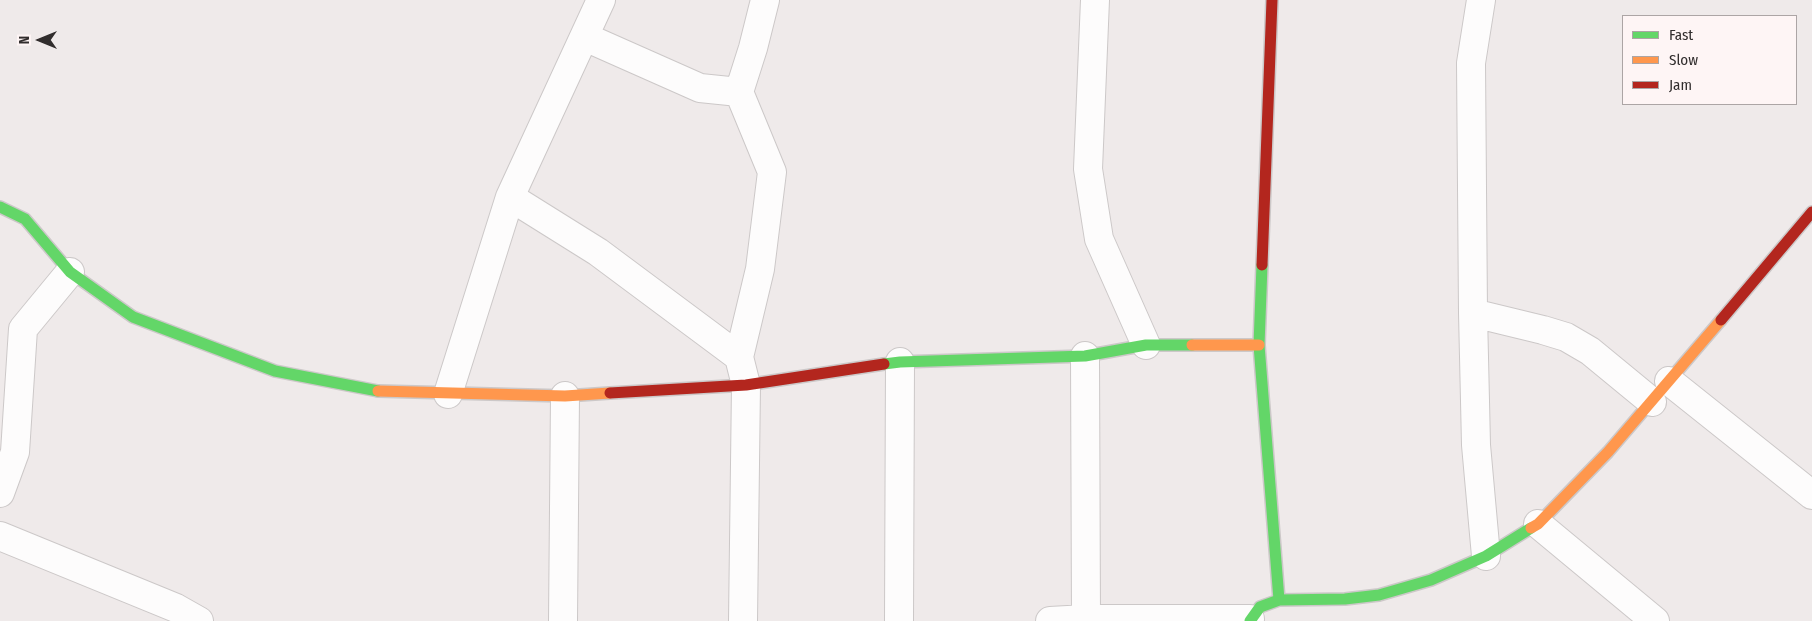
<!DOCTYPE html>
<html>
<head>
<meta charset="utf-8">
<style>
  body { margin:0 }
  #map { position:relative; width:1812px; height:621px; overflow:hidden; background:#efeaea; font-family:"Fira Sans Condensed",sans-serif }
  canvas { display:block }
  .legend { position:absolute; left:1622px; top:15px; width:175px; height:90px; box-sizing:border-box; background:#fef5f5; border:1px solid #aca5a5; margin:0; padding:6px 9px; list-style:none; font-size:15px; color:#312d2d }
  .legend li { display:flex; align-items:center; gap:10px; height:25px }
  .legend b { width:25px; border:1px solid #aca5a5 }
  .north { position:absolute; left:15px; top:15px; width:50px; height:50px; -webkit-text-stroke:4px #fef5f5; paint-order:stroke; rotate:270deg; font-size:14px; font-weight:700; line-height:20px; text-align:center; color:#312d2d }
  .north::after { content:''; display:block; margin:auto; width:18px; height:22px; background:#312d2d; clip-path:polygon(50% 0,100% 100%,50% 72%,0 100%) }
</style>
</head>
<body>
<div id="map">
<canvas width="1812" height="621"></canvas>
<ul class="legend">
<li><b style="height:6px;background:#63d668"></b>Fast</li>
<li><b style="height:6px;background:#ff974d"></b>Slow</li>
<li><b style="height:6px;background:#b3261e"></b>Jam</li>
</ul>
<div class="north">N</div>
</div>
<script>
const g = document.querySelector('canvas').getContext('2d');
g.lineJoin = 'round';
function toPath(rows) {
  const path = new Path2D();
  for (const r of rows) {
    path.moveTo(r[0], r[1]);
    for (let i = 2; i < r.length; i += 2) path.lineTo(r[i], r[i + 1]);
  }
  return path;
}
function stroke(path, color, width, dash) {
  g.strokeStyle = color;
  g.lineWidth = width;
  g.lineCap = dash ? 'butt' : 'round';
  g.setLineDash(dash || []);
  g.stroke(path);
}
const street = toPath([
  [1095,0,1088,169,1099,239,1146,345],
  [1481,0,1471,63,1473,313,1476,445,1486,556],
  [585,37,700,88,739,92,753,48,765,0],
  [739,92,772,172,760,269,739,357],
  [510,197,598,252,739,357,746,385,743,621],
  [1473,313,1543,330,1566,337,1590,351,1652,402],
  [1085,356,1086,619],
  [1669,381,1812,495],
  [448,394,510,197,601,0],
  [0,493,15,452,23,329,70,272],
  [1538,524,1655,621],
  [0,536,176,608,199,621],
  [563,621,565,396],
  [899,621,900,362],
  [1050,621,1086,619,1250,619]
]);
const fast = toPath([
  [0,207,25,219,70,272,133,317,275,371,378,391],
  [1262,265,1259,345,1279,600],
  [884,364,900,362,1085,356,1146,345,1192,345],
  [1250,621,1260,607,1279,600,1345,599,1379,595,1431,580,1486,556,1531,528]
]);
const slow = toPath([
  [1192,345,1259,345],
  [378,391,565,396,610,393],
  [1531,528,1538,524,1608,452,1721,320]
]);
const jam = toPath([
  [1262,265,1272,0],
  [1721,320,1812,212],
  [610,393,746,385,884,364]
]);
stroke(street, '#ccc8c8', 30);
stroke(fast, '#ccc8c8', 14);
stroke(slow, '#ccc8c8', 14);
stroke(jam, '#ccc8c8', 14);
stroke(street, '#fdfcfc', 28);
stroke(fast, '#63d668', 11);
stroke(slow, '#ff974d', 11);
stroke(jam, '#b3261e', 11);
</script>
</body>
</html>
